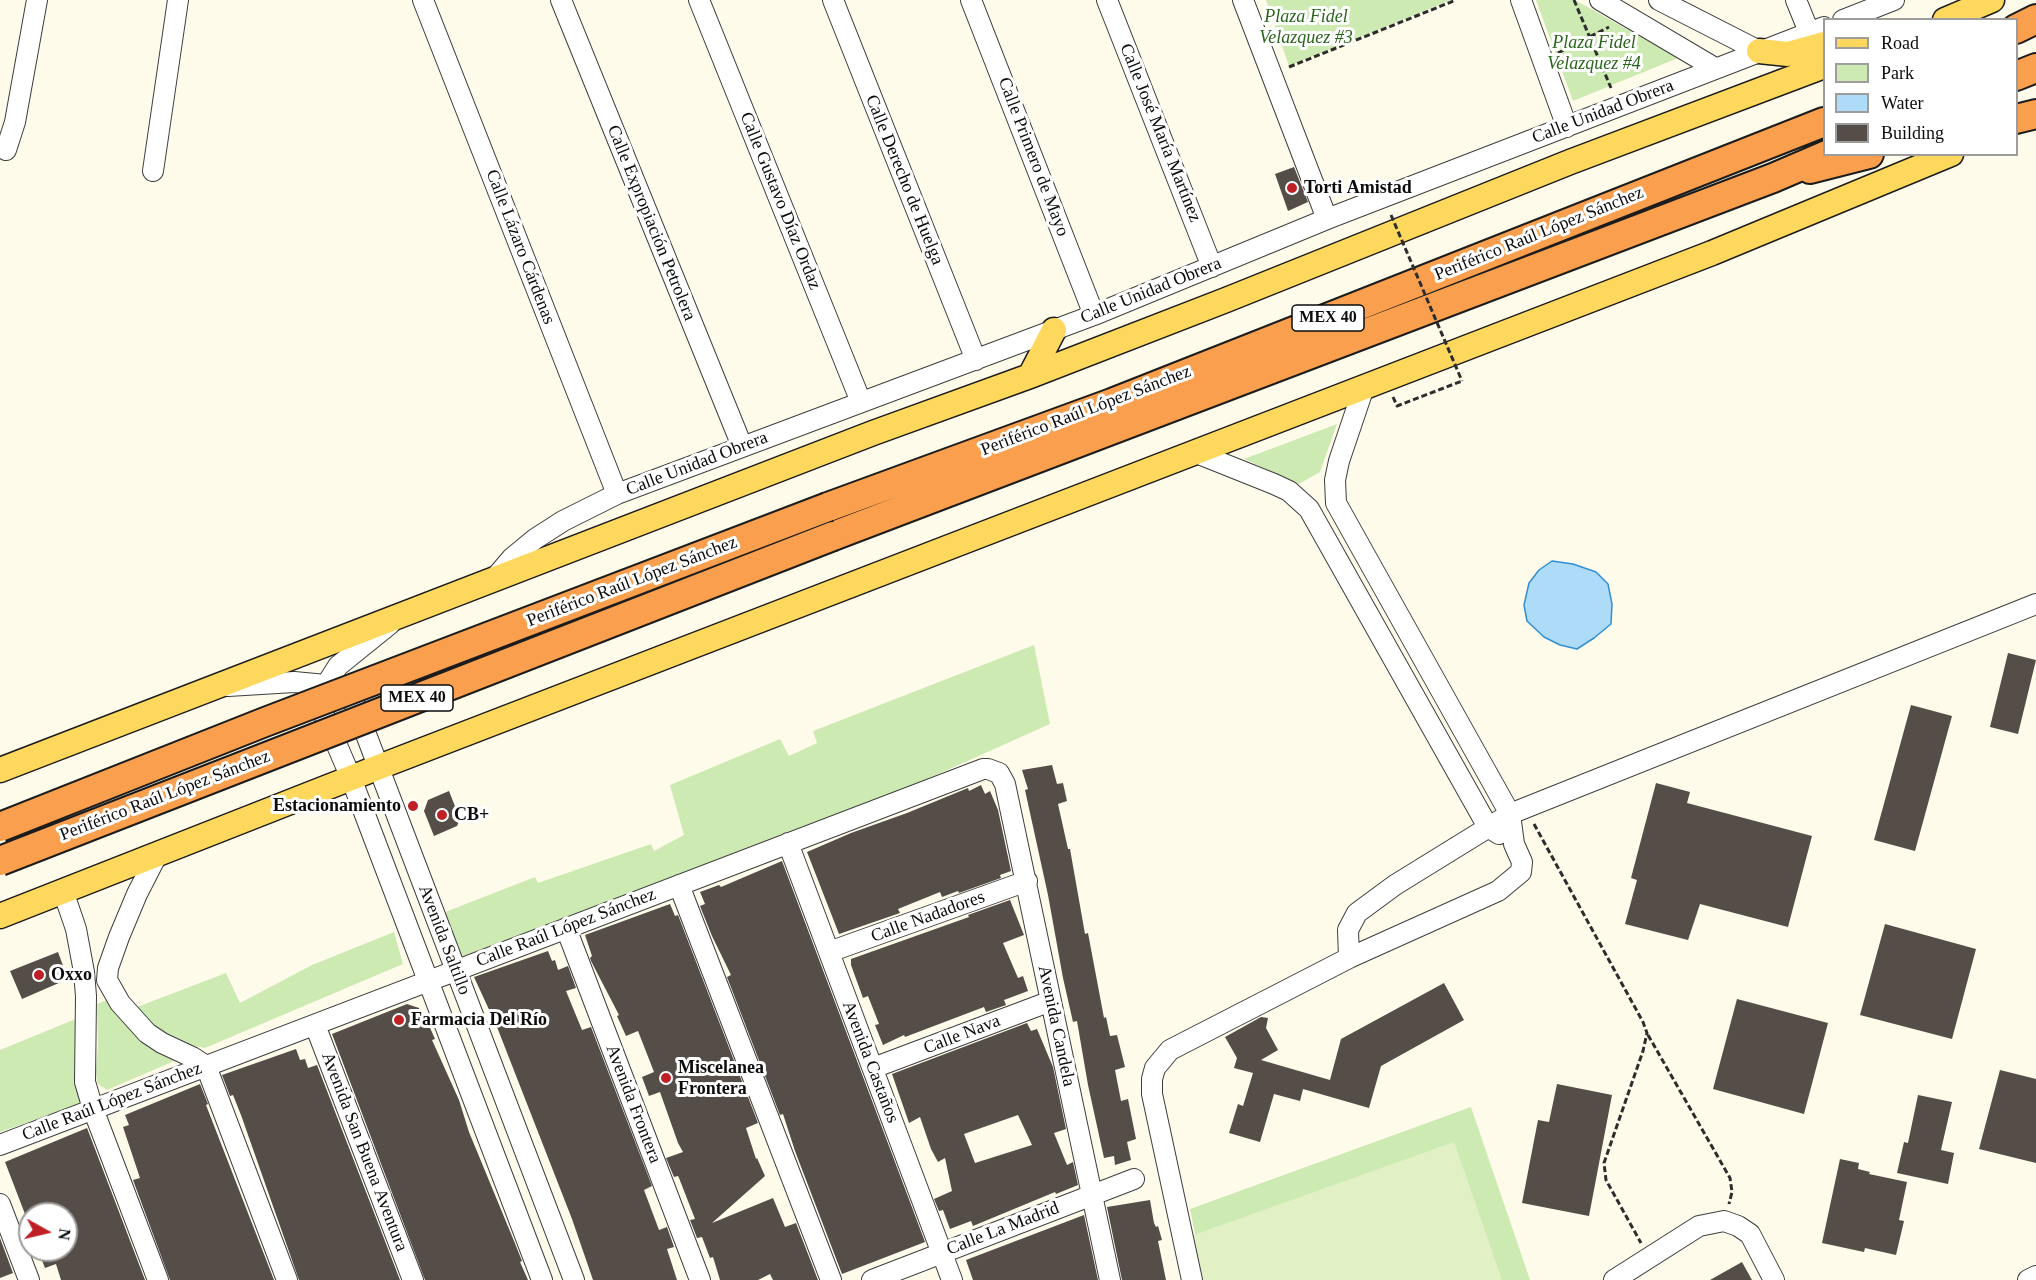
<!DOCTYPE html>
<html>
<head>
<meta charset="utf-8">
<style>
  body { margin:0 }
  #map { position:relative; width:2036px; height:1280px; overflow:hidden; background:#fffbea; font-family:Georgia,serif }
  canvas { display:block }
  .legend { position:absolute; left:1823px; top:18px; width:195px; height:138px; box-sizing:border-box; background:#fff; border:2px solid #9d9d9d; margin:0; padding:8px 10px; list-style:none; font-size:18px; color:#0b0b0b }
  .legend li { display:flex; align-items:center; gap:12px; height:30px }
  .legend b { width:30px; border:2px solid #9d9d9d }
  .north { position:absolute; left:18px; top:1202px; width:60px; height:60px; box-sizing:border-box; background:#fff; border:2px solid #9d9d9d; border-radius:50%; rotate:98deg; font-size:16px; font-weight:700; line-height:24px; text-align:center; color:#0b0b0b }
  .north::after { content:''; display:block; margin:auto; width:21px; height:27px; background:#bf2025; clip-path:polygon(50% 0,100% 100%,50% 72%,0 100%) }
</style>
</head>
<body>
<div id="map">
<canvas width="2036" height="1280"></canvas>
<ul class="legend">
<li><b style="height:8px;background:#fdd85c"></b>Road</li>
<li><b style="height:16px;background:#ceeab3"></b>Park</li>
<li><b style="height:16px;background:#addbf8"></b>Water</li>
<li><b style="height:16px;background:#544d48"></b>Building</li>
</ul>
<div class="north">N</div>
</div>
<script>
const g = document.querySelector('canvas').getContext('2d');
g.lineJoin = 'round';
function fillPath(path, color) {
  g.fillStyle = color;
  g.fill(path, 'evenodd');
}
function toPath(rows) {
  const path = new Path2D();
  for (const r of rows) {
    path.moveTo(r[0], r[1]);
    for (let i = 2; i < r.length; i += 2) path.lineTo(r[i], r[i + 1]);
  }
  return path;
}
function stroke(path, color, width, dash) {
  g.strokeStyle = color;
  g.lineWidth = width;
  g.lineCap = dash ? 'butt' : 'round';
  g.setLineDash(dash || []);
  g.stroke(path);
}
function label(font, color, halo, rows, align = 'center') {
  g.font = font + ' Georgia,serif';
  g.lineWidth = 6;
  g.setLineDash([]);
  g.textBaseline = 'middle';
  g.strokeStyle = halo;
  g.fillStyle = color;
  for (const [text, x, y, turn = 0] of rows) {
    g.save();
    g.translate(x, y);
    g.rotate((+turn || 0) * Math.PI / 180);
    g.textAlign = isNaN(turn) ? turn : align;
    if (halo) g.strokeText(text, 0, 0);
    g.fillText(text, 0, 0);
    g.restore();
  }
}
fillPath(toPath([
  [1266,0,1451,0,1289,66],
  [1536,0,1575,0,1678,58,1573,101],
  [1337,424,1320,472,1299,484,1244,459],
  [1034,645,1050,724,925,780,785,834,464,956,455,953,440,914,535,877,538,883,651,844,654,851,684,835,670,785,780,739,789,756,817,743,813,731],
  [394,932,403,964,205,1048,185,1044,171,1038,153,1024,137,1007,226,973,240,1003,312,965],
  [107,1000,113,1009,179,1059,107,1090,101,1086,97,1083,96,1070,98,1045,97,1004],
  [78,1018,82,1103,0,1132,0,1050],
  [1471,1107,1530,1280,1204,1280,1190,1209]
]), '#ceeab3');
fillPath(toPath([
  [1454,1142,1502,1280,1203,1280,1188,1237]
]), '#e1f1c5');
const water = toPath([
  [1552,561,1573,564,1596,572,1608,584,1612,604,1611,624,1594,638,1577,649,1560,645,1544,637,1527,621,1524,605,1529,583,1539,570,1552,561]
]);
fillPath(water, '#addbf8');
stroke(water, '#328fd1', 1.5);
fillPath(toPath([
  [1294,167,1308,202,1288,211,1275,174],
  [2008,653,2036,660,2018,734,1990,727],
  [1911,705,1952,716,1915,851,1874,840],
  [1052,765,1057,784,1063,783,1067,801,1058,804,1068,849,1070,849,1085,934,1088,933,1104,1018,1106,1017,1110,1036,1117,1035,1125,1067,1115,1070,1121,1101,1128,1099,1136,1139,1127,1142,1131,1160,1115,1165,1114,1156,1104,1158,1088,1085,1077,1021,1073,1022,1063,978,1048,895,1025,790,1028,789,1022,770],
  [1656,783,1690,792,1687,803,1812,836,1788,927,1700,904,1688,940,1625,924,1637,880,1631,878],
  [981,785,985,794,990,791,998,810,1011,871,1000,875,1001,878,959,893,958,891,942,897,940,892,898,909,900,913,839,934,807,852,851,833,907,813,968,788,969,791],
  [449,791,460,819,457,826,434,836,424,811,428,800],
  [782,861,925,1242,842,1274,795,1151,783,1114,780,1115,727,977,731,975,712,936,700,906,705,904,700,892,719,885,721,887],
  [1010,900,1024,935,1003,943,1018,978,1023,976,1028,991,1004,1000,1006,1005,986,1012,984,1007,905,1037,904,1035,883,1045,875,1025,879,1024,868,996,863,998,851,965,851,959,969,917,968,915],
  [670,904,675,916,678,915,758,1123,746,1128,756,1159,757,1158,765,1176,712,1223,773,1198,785,1227,796,1223,818,1280,773,1280,770,1274,758,1280,720,1280,713,1257,710,1258,702,1237,697,1238,690,1220,695,1219,679,1178,678,1176,674,1177,666,1158,683,1152,678,1143,660,1092,649,1096,642,1077,654,1072,638,1031,626,1036,617,1016,619,1015,591,961,590,958,592,956,585,935],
  [1885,924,1976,949,1952,1039,1860,1015],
  [548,951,552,961,555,960,558,970,568,966,576,988,566,991,582,1030,591,1027,652,1186,644,1190,659,1230,667,1227,674,1247,667,1249,677,1280,593,1280,572,1219,497,1027,474,977],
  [58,952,68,979,22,999,10,971],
  [1444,983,1464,1020,1381,1066,1369,1108,1303,1089,1300,1101,1274,1094,1260,1142,1229,1133,1238,1104,1243,1106,1253,1073,1234,1068,1237,1058,1225,1037,1261,1017,1268,1018,1266,1028,1278,1050,1261,1060,1330,1080,1341,1039],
  [1737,999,1828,1023,1804,1114,1713,1089],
  [407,1004,419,1008,424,1022,427,1021,435,1039,432,1040,459,1100,469,1132,514,1241,522,1261,520,1262,528,1280,425,1280,332,1034],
  [1027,1023,1031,1031,1037,1029,1053,1067,1066,1129,1054,1133,1067,1165,1073,1162,1078,1185,1056,1194,1055,1192,973,1226,971,1221,950,1229,943,1210,939,1211,934,1199,952,1191,945,1158,938,1162,931,1149,920,1117,909,1123,892,1074],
  [1018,1115,1032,1145,975,1163,964,1134],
  [296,1049,300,1060,305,1059,308,1068,317,1065,400,1280,299,1280,241,1115,233,1095,230,1096,222,1075],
  [2000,1070,2036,1079,2036,1163,1979,1149],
  [200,1084,208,1104,206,1105,274,1280,170,1280,133,1180,140,1178,123,1127,129,1125,125,1115],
  [1557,1084,1612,1095,1589,1216,1522,1203,1538,1120,1549,1122],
  [1918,1095,1952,1102,1941,1150,1954,1153,1948,1184,1897,1173,1904,1142,1908,1143],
  [87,1128,145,1280,61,1280,56,1264,45,1268,38,1250,66,1250,66,1214,25,1214,5,1162],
  [1840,1159,1859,1163,1858,1169,1870,1172,1869,1174,1907,1182,1899,1220,1904,1221,1896,1255,1865,1248,1864,1252,1822,1243],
  [1150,1200,1154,1223,1156,1227,1158,1226,1162,1240,1158,1241,1166,1280,1122,1280,1107,1207],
  [1084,1215,1098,1280,973,1280,966,1260],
  [0,1238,13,1273,0,1278],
  [1742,1262,1752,1280,1710,1280]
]), '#544d48');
const minor = toPath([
  [423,0,617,494],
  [561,0,742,446],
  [699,0,861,402],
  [833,0,976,360],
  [971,0,1094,315],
  [1107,0,1212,267],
  [1243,0,1327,219],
  [1521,0,1567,127],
  [1600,0,1715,68],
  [1659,0,1759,51],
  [1796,0,1809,32],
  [1843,20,1894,0],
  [6,150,15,122,37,0],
  [153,171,178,0],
  [1194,452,1274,484,1289,491,1309,509,1488,827,1499,834],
  [494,579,512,558,535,539,563,521,617,494,1094,315,1327,219,1824,27],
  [390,624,338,666,326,685,321,708,351,778,542,1280],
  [228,686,294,682,336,686,351,695,574,1280],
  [788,843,952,1280],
  [158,853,137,894,119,937,108,968,107,980,120,1003,147,1033,162,1043,192,1057,206,1066,287,1280],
  [679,885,831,1280],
  [63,891,76,929,84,972,86,996,85,1082,93,1109,158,1280],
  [566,928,700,1280],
  [829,952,1027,881],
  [1349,958,1498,891,1521,872,1522,862,1514,844,1510,814,1336,503,1335,480,1339,461,1364,387],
  [315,1025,413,1280],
  [873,1068,1051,1001],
  [0,1145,983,769,988,769,999,773,1005,784,1110,1280],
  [0,1204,29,1280],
  [872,1280,1134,1179],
  [1192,1280,1152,1094,1152,1079,1155,1068,1170,1050,1349,958,1348,930,1357,913,1395,885,1510,814,2036,604],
  [1614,1280,1699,1226,1724,1221,1738,1226,1750,1234,1774,1280],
  [2028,1280,2036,1276]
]);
const major = toPath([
  [1945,20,1992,0],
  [1759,51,1788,54,1824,44],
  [1030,376,1054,330],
  [0,770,873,433,1030,376,1226,300,1570,162,1824,66],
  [0,916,379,767,1712,253,1951,154]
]);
const highway = toPath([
  [2016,29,2036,19],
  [2016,76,2036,68],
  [2016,119,2036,114],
  [1810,169,1869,154],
  [828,507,1112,403,1824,122],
  [833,536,1773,178,1829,154]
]);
stroke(minor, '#3e3e3e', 22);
stroke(major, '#1c1c1c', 27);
stroke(highway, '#1c1c1c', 32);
stroke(toPath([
  [1574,0,1611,88],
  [1558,53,1609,27],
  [1289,67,1456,0],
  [1393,397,1397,406,1462,381],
  [1534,824,1643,1022,1647,1033,1643,1051,1604,1163,1606,1180,1641,1243],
  [1648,1035,1730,1178,1732,1192,1729,1204]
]), '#2d2d2d', 3, [6, 3]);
stroke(minor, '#fff', 20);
stroke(major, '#fdd85c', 24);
stroke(highway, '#f99f4e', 28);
const highwayBridge = toPath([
  [0,827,265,722,828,507],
  [0,861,833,536]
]);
stroke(highwayBridge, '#1c1c1c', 32, []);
stroke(toPath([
  [1391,215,1462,381]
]), '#2d2d2d', 3, [6, 3]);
stroke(highwayBridge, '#f99f4e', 28);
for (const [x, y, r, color] of [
  [1292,188,6,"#bf2025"],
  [413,806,6,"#bf2025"],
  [442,815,6,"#bf2025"],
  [39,975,6,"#bf2025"],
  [399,1020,6,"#bf2025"],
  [666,1078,6,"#bf2025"]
]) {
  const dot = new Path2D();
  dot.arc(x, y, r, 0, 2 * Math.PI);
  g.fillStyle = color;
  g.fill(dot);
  stroke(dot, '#fff', 2);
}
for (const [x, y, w] of [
  [1328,318,72],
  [417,698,72]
]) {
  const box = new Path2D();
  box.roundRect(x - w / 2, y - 13, w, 26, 4.5);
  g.fillStyle = '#fff';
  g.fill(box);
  stroke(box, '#0b0b0b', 1.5);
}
label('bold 16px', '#0b0b0b', null, [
  ["MEX 40",1328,318],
  ["MEX 40",417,698]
]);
label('italic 18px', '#29641b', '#fff', [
  ["Plaza Fidel",1306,17],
  ["Velazquez #3",1306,38],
  ["Plaza Fidel",1594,43],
  ["Velazquez #4",1594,64]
]);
label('18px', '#0b0b0b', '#fff', [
  ["Calle Unidad Obrera",1603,112,-21],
  ["Calle José María Martínez",1160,133,68],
  ["Calle Primero de Mayo",1033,157,69],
  ["Calle Derecho de Huelga",904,180,68],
  ["Calle Gustavo Díaz Ordaz",780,201,68],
  ["Calle Expropiación Petrolera",651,223,68],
  ["Periférico Raúl López Sánchez",1539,234,-22],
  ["Calle Lázaro Cárdenas",520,247,69],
  ["Calle Unidad Obrera",1151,291,-22],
  ["Periférico Raúl López Sánchez",1086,411,-21],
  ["Calle Unidad Obrera",697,464,-21],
  ["Periférico Raúl López Sánchez",632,582,-21],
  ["Periférico Raúl López Sánchez",165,796,-21],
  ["Calle Nadadores",928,917,-20],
  ["Calle Raúl López Sánchez",566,928,-21],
  ["Avenida Saltillo",444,940,69],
  ["Avenida Candela",1056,1026,78],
  ["Calle Nava",962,1035,-21],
  ["Avenida Castaños",870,1062,69],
  ["Calle Raúl López Sánchez",112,1102,-21],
  ["Avenida Frontera",633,1104,69],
  ["Avenida San Buena Aventura",364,1152,69],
  ["Calle La Madrid",1003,1229,-21]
]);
label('bold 18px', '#0b0b0b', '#fff', [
  ["Torti Amistad",1304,188],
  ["Estacionamiento",401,806,"right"],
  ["CB+",454,815],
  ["Oxxo",51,975],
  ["Farmacia Del Río",411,1020],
  ["Miscelanea",678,1068],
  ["Frontera",678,1089]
], 'left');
</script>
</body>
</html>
